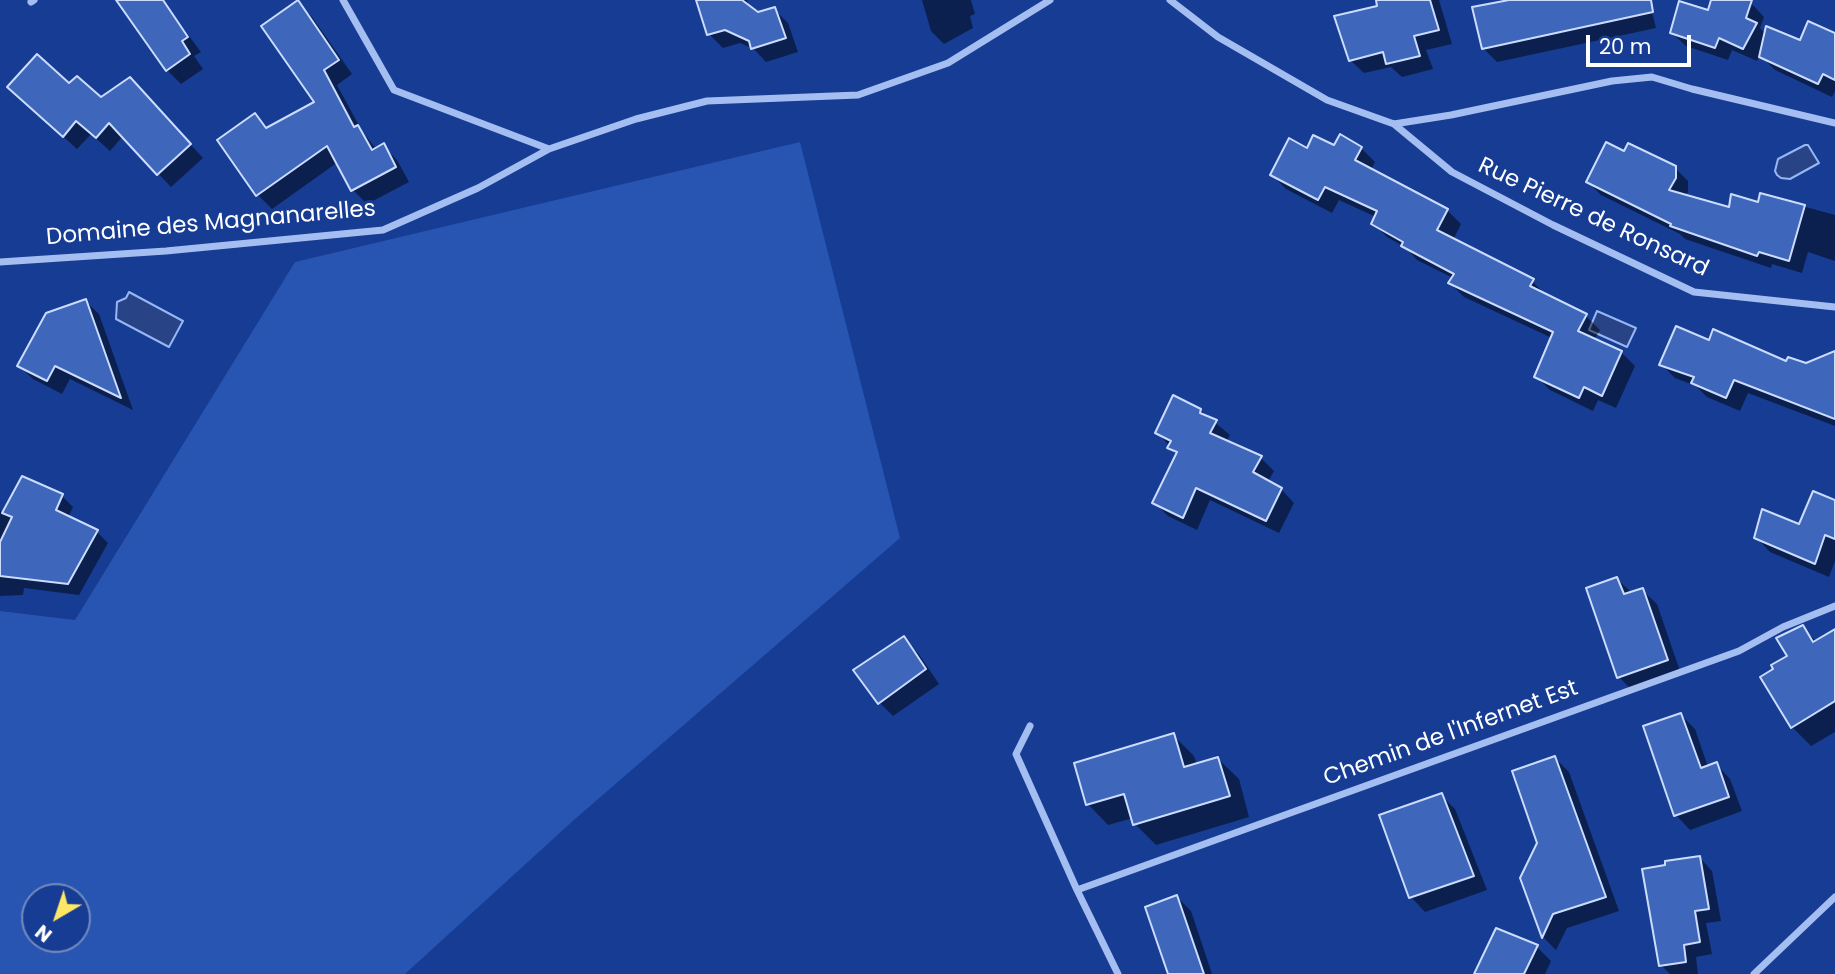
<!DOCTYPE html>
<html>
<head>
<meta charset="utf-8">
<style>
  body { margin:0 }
  #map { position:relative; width:1835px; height:974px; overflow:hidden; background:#163c93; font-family:Poppins,sans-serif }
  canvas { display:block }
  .north { position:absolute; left:21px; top:883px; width:70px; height:70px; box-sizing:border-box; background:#163c93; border:2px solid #738abe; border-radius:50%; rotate:219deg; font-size:19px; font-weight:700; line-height:28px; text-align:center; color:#fff }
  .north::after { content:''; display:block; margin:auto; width:24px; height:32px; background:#ffe665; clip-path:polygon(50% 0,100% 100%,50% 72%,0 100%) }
  .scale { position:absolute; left:1586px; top:35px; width:105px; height:32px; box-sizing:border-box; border:4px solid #fff; border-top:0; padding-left:9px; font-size:21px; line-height:24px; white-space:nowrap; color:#fff; -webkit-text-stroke:5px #163c93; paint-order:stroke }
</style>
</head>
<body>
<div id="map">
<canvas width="1835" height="974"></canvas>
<div class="north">N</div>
<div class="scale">20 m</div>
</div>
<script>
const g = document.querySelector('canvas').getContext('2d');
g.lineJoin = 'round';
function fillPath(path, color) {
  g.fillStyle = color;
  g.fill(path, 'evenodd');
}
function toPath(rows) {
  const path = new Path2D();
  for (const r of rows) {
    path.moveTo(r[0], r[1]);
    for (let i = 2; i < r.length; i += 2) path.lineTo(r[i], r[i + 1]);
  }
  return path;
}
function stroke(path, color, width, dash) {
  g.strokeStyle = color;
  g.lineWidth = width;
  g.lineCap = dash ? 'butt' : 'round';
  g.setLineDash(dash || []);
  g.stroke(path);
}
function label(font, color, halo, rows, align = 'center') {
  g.font = font + ' Poppins,sans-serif';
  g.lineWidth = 6;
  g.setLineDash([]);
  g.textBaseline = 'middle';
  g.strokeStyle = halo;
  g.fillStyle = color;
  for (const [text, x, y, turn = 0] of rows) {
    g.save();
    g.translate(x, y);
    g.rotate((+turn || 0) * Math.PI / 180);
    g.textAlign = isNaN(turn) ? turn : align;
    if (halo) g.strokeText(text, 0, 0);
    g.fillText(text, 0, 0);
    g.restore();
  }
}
fillPath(toPath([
  [800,142,900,538,575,819,405,974,0,974,0,611,75,620,295,262],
  [77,897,77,939,35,939,35,897]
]), '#2855b2');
const water = toPath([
  [1805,145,1808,145,1819,163,1790,179,1781,178,1777,175,1775,171,1778,159,1805,145],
  [129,292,183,321,169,347,116,319,117,302,126,298,129,292],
  [1597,311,1636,328,1627,347,1589,330,1597,311]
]);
fillPath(water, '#284486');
stroke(water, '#97b6f4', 2);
fillPath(toPath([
  [118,0,162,0,201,52,194,56,203,69,181,84,167,70],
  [701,0,747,0,750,8,758,14,774,9,788,23,798,52,766,62,754,49,740,43,723,48,709,34],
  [922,0,971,0,975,14,970,16,973,28,944,44,931,31],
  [1378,0,1439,0,1452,44,1426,50,1433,69,1402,77,1391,67,1364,73,1350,60,1380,7],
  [1518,0,1649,0,1656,28,1497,62,1483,48],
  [1713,0,1739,0,1751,3,1764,17,1760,28,1766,34,1801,42,1835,35,1835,91,1832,97,1775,70,1760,55,1757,61,1732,50,1728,60,1686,46,1672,33,1709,12],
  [298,2,312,17,352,74,337,85,362,131,376,149,383,146,397,160,409,182,367,204,353,190,338,162,272,209,258,195,254,115,268,129,316,102],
  [69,86,101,99,143,93,203,158,171,187,123,136,110,151,91,134,77,149,23,100],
  [1335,147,1361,148,1375,162,1371,170,1447,210,1461,224,1453,240,1532,281,1546,295,1586,316,1600,330,1594,340,1621,352,1635,366,1616,408,1598,400,1593,411,1550,390,1536,376,1552,338,1464,297,1450,283,1453,278,1417,260,1406,248,1387,237,1373,223,1376,217,1339,200,1332,213,1286,189,1272,175,1307,150],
  [1625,153,1675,168,1688,181,1688,191,1686,197,1730,210,1759,204,1762,195,1835,215,1835,261,1808,252,1802,273,1772,264,1771,268,1685,239,1680,234,1601,195,1588,182],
  [85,301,99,314,133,410,70,379,62,394,33,379,19,366],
  [1710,342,1787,363,1806,365,1835,353,1835,426,1748,393,1740,411,1707,397,1696,386,1675,378,1661,364],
  [1200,410,1230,435,1226,442,1261,458,1274,471,1268,482,1281,489,1294,503,1279,533,1210,500,1197,530,1168,516,1154,502,1178,456,1157,432],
  [62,496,73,507,68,518,97,532,108,543,79,595,24,588,23,595,0,596,0,510,4,513],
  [1835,502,1835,561,1829,577,1770,552,1756,537,1800,526],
  [1617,579,1632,593,1642,590,1657,604,1681,674,1633,691,1619,677],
  [1803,628,1817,642,1835,636,1835,732,1811,746,1792,727,1789,657],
  [903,639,918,653,939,684,893,716,879,702],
  [1681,715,1695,729,1708,767,1716,764,1730,779,1742,811,1690,830,1676,815,1645,727],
  [1173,735,1194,756,1197,765,1218,759,1239,779,1249,817,1156,845,1135,824,1133,818,1108,825,1088,804],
  [1555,758,1569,772,1619,911,1567,928,1556,950,1543,937,1522,879,1539,843],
  [1441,795,1455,809,1487,890,1425,912,1411,897,1382,816],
  [1700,858,1712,871,1721,921,1706,923,1712,954,1696,957,1698,974,1670,974,1661,965],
  [1177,897,1191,911,1212,974,1170,974],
  [1537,947,1551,961,1545,974,1476,974]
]), '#0007');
const building = toPath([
  [116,0,163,0,188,37,182,41,190,54,166,71,116,0],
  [298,0,339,60,324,70,354,127,358,125,372,150,384,143,396,167,351,191,327,146,256,196,217,140,255,113,266,128,314,102,261,26,298,0],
  [696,0,742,0,758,12,775,7,786,38,751,49,749,41,725,30,707,35,696,0],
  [1376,0,1430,0,1439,30,1414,36,1420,56,1386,64,1383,52,1349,61,1334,16,1377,6,1376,0],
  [1509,0,1651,0,1653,12,1482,49,1472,7,1509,0],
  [1711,0,1752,0,1746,18,1757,23,1743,49,1719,38,1715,48,1670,33,1679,1,1708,10,1711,0],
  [1808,21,1835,33,1835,80,1823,74,1818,84,1759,57,1766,26,1800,40,1808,21],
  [37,54,69,83,77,76,101,97,130,77,191,144,157,175,109,123,96,138,76,121,63,137,7,87,37,54],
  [1340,134,1362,147,1355,160,1448,209,1437,230,1534,279,1530,286,1587,314,1578,331,1622,351,1602,396,1584,387,1579,398,1534,377,1553,332,1448,283,1454,274,1401,246,1403,242,1371,224,1377,211,1325,187,1318,200,1270,175,1289,138,1307,148,1313,135,1334,145,1340,134],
  [1606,142,1624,151,1628,143,1676,166,1676,178,1669,190,1729,207,1731,194,1758,202,1760,193,1805,205,1789,261,1759,252,1757,256,1670,226,1671,224,1586,182,1606,142],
  [86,299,121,398,55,366,47,381,17,366,46,313,86,299],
  [1676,326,1709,340,1713,329,1786,361,1788,357,1806,363,1835,351,1835,419,1734,380,1726,398,1691,383,1694,377,1659,365,1676,326],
  [1173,395,1201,409,1200,413,1217,420,1210,433,1262,456,1253,472,1282,488,1266,521,1196,488,1183,518,1152,503,1177,452,1167,448,1171,441,1155,433,1173,395],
  [22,476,63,494,56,510,98,530,68,584,0,576,0,542,12,517,2,513,22,476],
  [1813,491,1835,500,1835,539,1825,535,1815,564,1754,538,1762,509,1799,524,1813,491],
  [1617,577,1624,594,1643,588,1668,660,1617,678,1586,588,1617,577],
  [1803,625,1813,642,1835,629,1835,701,1791,728,1760,677,1773,669,1771,665,1787,656,1776,638,1803,625],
  [904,636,926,669,878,704,853,670,904,636],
  [1681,713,1701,768,1717,762,1729,797,1674,816,1643,726,1681,713],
  [1174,733,1184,767,1218,757,1230,796,1133,825,1124,794,1086,805,1074,763,1174,733],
  [1555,756,1606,897,1553,914,1542,938,1520,878,1537,843,1512,771,1555,756],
  [1442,793,1474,876,1409,898,1379,815,1442,793],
  [1700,856,1709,909,1695,911,1700,942,1684,945,1686,962,1659,966,1642,869,1665,865,1665,861,1700,856],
  [1177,895,1204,974,1168,974,1145,907,1177,895],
  [1496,928,1538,945,1524,974,1474,974,1496,928]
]);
fillPath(building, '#3e66bb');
stroke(building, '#ccdcfc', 2);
stroke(toPath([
  [343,0,394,90,549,149],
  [1170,0,1218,37,1327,100,1394,124,1451,115,1612,81,1652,77,1692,89,1835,123],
  [31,2,34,0],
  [1394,124,1452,172,1553,225,1694,292,1835,307],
  [0,262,166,251,383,230,478,188,549,149,636,119,707,101,858,95,948,63,1050,0],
  [1030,726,1016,754,1077,890],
  [1118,974,1077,890,1739,651,1783,627,1835,606],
  [1754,974,1835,897]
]), '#a5bef1', 7);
label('23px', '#fff', '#163c93', [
  ["Rue Pierre de Ronsard",1593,218,25],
  ["Domaine des Magnanarelles",211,224,-5],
  ["Chemin de l'Infernet Est",1451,734,-20]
]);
</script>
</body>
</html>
